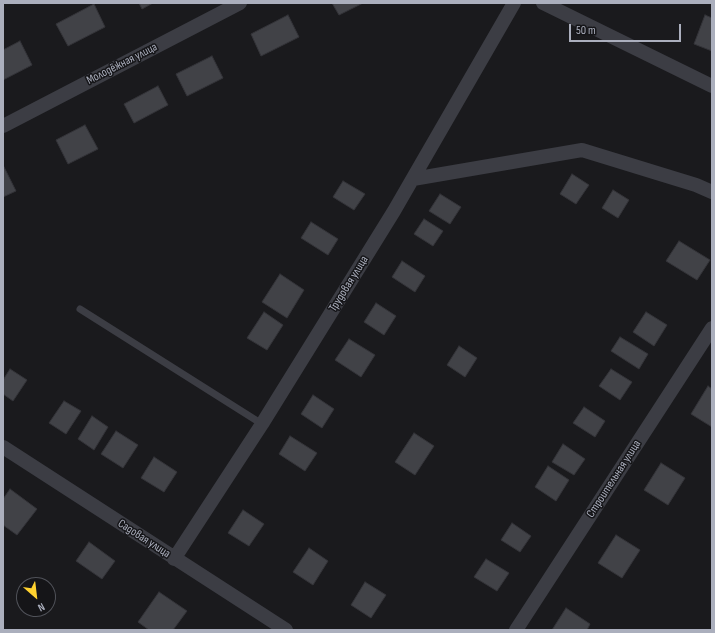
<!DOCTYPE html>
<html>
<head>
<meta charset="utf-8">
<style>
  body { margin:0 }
  #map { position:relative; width:715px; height:633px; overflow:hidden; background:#1a1a1d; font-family:"Sofia Sans Condensed",sans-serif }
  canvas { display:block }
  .frame { position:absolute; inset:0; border:4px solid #abafbd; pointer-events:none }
  .north { position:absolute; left:16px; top:577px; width:40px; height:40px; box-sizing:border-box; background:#151518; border:1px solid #51535a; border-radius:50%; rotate:152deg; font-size:11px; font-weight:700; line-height:16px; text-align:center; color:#abafbd }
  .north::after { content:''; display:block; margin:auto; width:14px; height:18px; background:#ffd22f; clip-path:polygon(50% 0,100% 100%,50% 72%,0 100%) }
  .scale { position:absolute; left:569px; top:24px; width:112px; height:18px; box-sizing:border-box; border:2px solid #abafbd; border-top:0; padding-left:5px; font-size:12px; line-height:14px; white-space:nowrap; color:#abafbd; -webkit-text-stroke:3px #151518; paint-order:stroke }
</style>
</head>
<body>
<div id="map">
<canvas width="715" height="633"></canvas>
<div class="frame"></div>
<div class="north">N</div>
<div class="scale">50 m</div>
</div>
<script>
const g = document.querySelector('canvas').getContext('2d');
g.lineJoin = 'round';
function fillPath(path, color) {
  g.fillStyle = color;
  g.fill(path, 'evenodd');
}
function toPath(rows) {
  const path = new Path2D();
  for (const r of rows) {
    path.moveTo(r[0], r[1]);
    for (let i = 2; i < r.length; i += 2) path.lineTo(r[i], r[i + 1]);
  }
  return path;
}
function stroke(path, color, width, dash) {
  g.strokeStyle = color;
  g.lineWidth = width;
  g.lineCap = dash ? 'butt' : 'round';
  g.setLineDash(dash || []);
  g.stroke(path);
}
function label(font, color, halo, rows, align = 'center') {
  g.font = font + ' "Sofia Sans Condensed",sans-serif';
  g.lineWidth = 3;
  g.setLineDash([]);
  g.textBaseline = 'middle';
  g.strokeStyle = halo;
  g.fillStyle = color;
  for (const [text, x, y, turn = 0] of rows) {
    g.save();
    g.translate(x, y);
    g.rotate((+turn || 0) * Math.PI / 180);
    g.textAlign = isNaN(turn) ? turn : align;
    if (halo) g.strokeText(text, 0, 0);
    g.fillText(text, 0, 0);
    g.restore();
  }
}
const building = toPath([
  [139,3,153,3,142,9,139,3],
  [332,3,363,3,339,15,332,3],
  [94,4,105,27,68,46,56,24,94,4],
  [288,15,299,37,261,56,251,34,288,15],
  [705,15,712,18,712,51,694,44,705,15],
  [20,41,32,65,3,80,3,50,20,41],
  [212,56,223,78,187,96,176,74,212,56],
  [158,86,168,105,134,123,124,104,158,86],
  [85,125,98,149,68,164,56,140,85,125],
  [3,165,16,191,3,197,3,165],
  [572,174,589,185,576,204,560,194,572,174],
  [343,181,365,194,354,210,333,197,343,181],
  [613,190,629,200,618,218,602,208,613,190],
  [440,194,461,207,450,224,429,211,440,194],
  [424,219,443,231,433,246,414,234,424,219],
  [311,222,338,239,328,255,301,238,311,222],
  [679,241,710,260,697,280,666,261,679,241],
  [402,261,425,276,415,292,392,277,402,261],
  [280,274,304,290,287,318,262,302,280,274],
  [376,303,396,316,384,335,364,322,376,303],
  [264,312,283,325,267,350,247,338,264,312],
  [646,312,667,325,654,346,633,332,646,312],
  [620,337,648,354,639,369,611,351,620,337],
  [349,339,375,355,361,377,335,360,349,339],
  [459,346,477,358,465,377,447,365,459,346],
  [10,369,27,380,13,401,3,394,3,380,10,369],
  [611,369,632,382,620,400,599,386,611,369],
  [708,386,712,389,712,427,691,414,708,386],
  [313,395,334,409,322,428,301,414,313,395],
  [64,401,81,411,66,434,49,423,64,401],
  [584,407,605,421,595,437,573,423,584,407],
  [92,416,108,427,94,450,78,439,92,416],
  [116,431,138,445,123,468,101,454,116,431],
  [414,433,434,446,415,475,395,462,414,433],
  [290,436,317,453,305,471,279,454,290,436],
  [563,444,585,459,574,475,552,462,563,444],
  [154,457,177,472,164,492,141,478,154,457],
  [661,463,685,478,668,505,644,490,661,463],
  [548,466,569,480,556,501,535,487,548,466],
  [10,489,37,509,17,535,3,525,3,499,10,489],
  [243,510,264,524,249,546,228,533,243,510],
  [512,523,531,536,520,552,501,540,512,523],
  [616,535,640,550,622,578,598,563,616,535],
  [89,542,115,561,102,579,76,561,89,542],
  [309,548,328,561,313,585,293,572,309,548],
  [486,559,509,573,497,591,474,577,486,559],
  [365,582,386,595,371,618,351,605,365,582],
  [159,592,187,611,173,630,149,630,138,622,159,592],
  [566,608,590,624,587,630,552,630,566,608]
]);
fillPath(building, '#414247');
stroke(building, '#343439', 1);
stroke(toPath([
  [80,309,262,424]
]), '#3c3d44', 7);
stroke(toPath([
  [543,3,712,86],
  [3,126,240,3],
  [413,179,582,150,696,185,712,192],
  [3,447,286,630],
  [174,559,262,424,394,211,514,3],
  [516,630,712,328]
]), '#3c3d44', 14);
label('12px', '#abafbd', '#151518', [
  ["Молодёжная улица",122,64,-27],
  ["Трудовая улица",349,284,-58],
  ["Строительная улица",614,479,-57],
  ["Садовая улица",144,539,33]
]);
</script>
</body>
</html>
